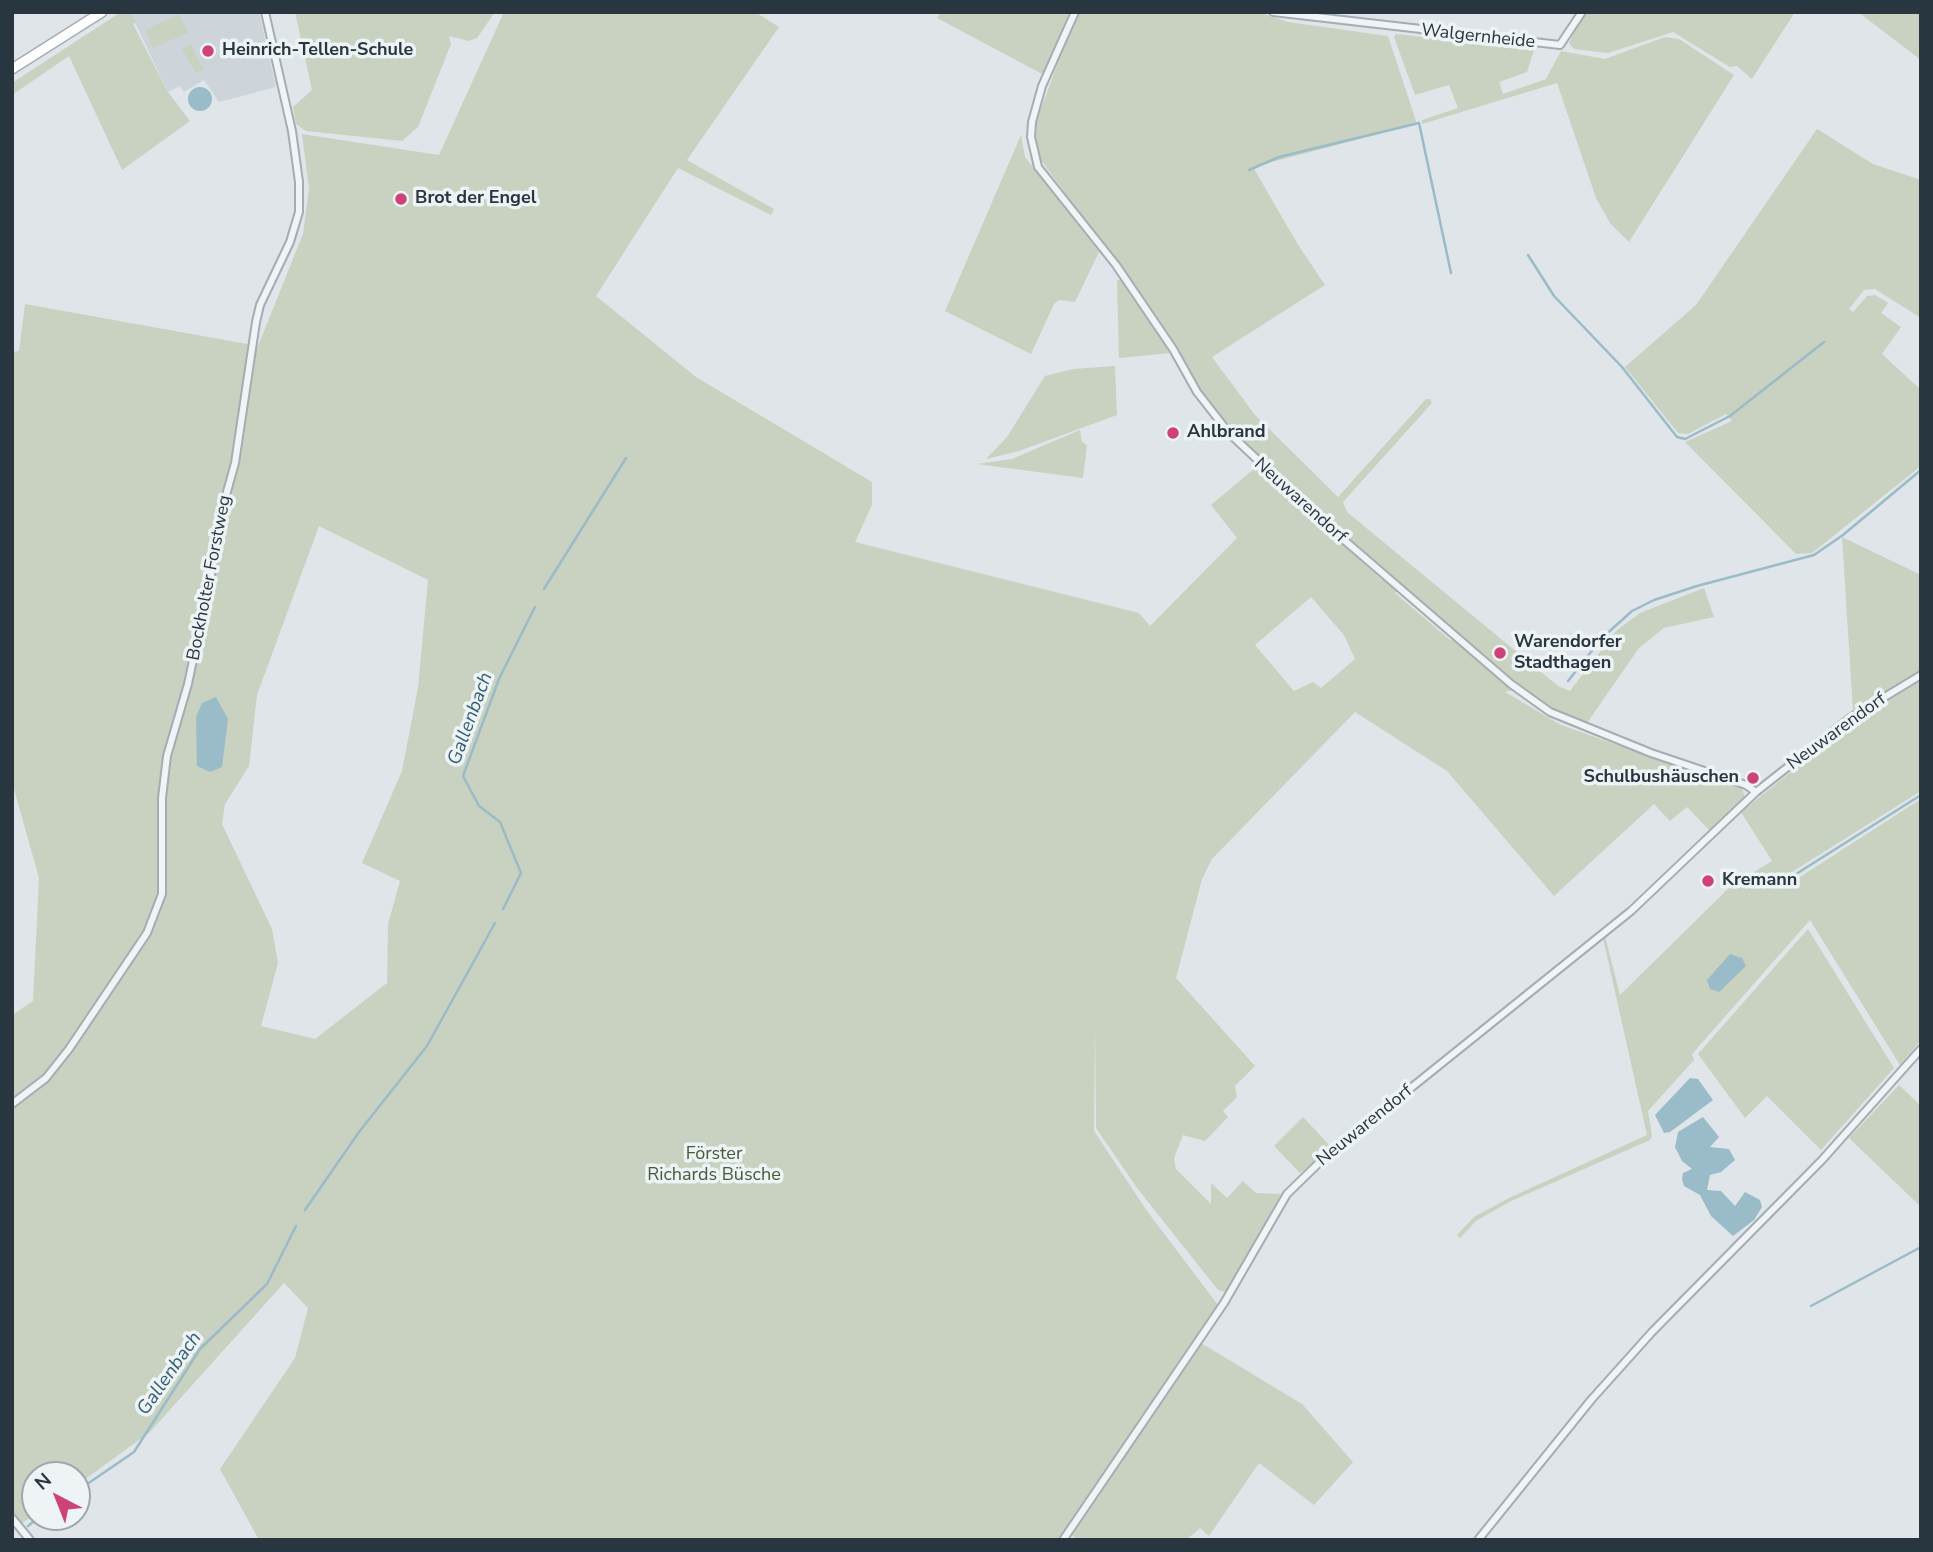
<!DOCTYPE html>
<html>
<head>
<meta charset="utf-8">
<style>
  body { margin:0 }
  #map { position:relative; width:1933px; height:1552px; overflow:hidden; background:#dfe5e8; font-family:"Nunito Sans",sans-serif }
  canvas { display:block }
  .frame { position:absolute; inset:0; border:14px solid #28363f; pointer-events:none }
  .north { position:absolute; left:21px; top:1461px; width:70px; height:70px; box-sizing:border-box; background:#eef3f6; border:2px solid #9fa7ad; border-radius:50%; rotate:318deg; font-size:19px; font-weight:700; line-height:28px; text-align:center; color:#28363f }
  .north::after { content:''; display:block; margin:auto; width:24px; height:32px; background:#cd4378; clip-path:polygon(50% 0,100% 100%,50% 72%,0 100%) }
</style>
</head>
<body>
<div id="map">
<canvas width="1933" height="1552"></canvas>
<div class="frame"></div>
<div class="north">N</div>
</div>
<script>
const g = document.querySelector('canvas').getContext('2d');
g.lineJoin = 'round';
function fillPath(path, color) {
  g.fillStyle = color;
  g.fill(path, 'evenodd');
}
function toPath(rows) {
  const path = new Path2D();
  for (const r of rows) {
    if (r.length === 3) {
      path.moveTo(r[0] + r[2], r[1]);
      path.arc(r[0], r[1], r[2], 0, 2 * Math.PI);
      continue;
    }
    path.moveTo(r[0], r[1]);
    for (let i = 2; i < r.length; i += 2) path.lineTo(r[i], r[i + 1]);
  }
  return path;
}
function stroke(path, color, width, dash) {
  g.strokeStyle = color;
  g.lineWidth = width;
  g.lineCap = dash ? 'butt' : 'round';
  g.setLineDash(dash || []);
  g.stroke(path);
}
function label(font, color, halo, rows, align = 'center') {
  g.font = font + ' "Nunito Sans",sans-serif';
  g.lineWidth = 7;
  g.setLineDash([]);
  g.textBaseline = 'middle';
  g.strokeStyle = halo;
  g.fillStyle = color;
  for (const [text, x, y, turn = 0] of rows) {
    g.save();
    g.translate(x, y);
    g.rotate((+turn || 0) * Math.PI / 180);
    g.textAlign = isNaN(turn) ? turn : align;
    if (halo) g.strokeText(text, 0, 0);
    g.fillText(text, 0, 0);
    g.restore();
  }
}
fillPath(toPath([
  [130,12,259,12,276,87,219,102,204,80,184,92,180,86,168,92]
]), '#cdd4da');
fillPath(toPath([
  [121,12,130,12,136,22,133,24,168,92,190,121,122,170,69,56,12,95,12,83],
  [295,12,495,12,477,38,469,41,449,36,451,44,418,127,402,141,306,131,296,124,293,107,312,90],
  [504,12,755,12,779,27,687,160,774,209,771,215,678,168,596,296,696,377,872,482,872,505,855,542,1139,613,1150,626,1237,538,1211,505,1256,467,1382,580,1383,568,1260,459,1213,411,1190,377,1176,345,1038,156,1035,125,1060,57,1080,12,1258,12,1288,22,1388,36,1417,124,1253,167,1297,243,1325,285,1212,357,1255,415,1338,497,1426,399,1430,399,1432,403,1343,502,1347,512,1558,686,1570,691,1616,631,1640,613,1704,588,1714,617,1664,628,1639,648,1587,723,1554,709,1522,688,1505,692,1561,725,1742,789,1745,797,1711,832,1687,807,1670,821,1654,804,1554,896,1447,771,1355,712,1212,859,1202,879,1176,978,1255,1066,1235,1086,1237,1097,1223,1111,1228,1117,1205,1141,1183,1135,1174,1158,1176,1169,1211,1204,1211,1183,1227,1198,1243,1181,1256,1193,1281,1194,1226,1292,1218,1290,1137,1188,1096,1128,1095,1023,1094,1131,1147,1211,1218,1305,1196,1340,1302,1404,1353,1462,1314,1505,1259,1463,1209,1536,1200,1528,1186,1540,1077,1540,1071,1534,1063,1540,259,1540,220,1469,295,1358,308,1308,284,1283,150,1432,77,1485,77,1475,35,1475,35,1515,12,1529,12,1015,33,1001,39,878,12,782,12,352,19,351,25,304,258,346,303,234,309,189,302,134,439,155],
  [319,526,428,580,418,688,402,771,362,863,400,881,388,924,387,983,315,1039,261,1026,278,963,272,929,222,824,225,804,249,766,257,695],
  [1402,586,1454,630,1453,639,1450,640,1395,593],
  [1311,597,1344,635,1355,659,1321,688,1313,682,1294,691,1255,645],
  [941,12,1069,12,1044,75,937,18],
  [1585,12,1678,14,1795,12,1752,79,1737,66,1730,67,1673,32,1608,53,1574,49,1569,43],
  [1858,12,1921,12,1921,60],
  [179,14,188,33,153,48,145,30],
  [1396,34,1534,50,1527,72,1499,82,1503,94,1546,79,1561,51,1605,59,1665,37,1679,39,1734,75,1629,242,1610,223,1596,198,1557,83,1422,124,1422,120,1458,108,1449,85,1415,95,1394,37],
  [191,44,203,69,196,73,182,49],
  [1817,129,1873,164,1921,180,1921,318,1875,289,1864,290,1849,309,1853,312,1867,296,1875,295,1888,303,1881,313,1901,327,1882,354,1921,390,1921,466,1812,553,1796,554,1685,442,1732,421,1726,414,1688,434,1678,433,1625,367,1696,305],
  [1021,135,1025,157,1099,252,1075,302,1059,300,1054,304,1031,354,945,311],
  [1120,279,1171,353,1119,358,1117,281],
  [1115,366,1117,415,1019,451,986,459,1007,437,1045,376,1073,369],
  [1080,430,1082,442,1087,445,1083,478,977,464,1012,459],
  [1842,537,1921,575,1921,671,1853,711],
  [1921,681,1921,791,1784,877,1789,884,1921,799,1921,1040,1900,1065,1810,920,1692,1054,1694,1060,1648,1111,1652,1136,1650,1140,1509,1202,1476,1221,1460,1238,1457,1235,1474,1217,1509,1198,1647,1135,1603,938,1605,936,1620,995,1731,886,1772,861,1741,812,1853,722],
  [1808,929,1894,1068,1821,1150,1767,1096,1745,1118,1698,1054],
  [1899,1085,1921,1106,1921,1207,1849,1138],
  [1303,1117,1332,1148,1300,1173,1274,1146]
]), '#c9d2c0');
fillPath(toPath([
  [200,99,12],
  [216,697,228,719,222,767,210,772,197,766,196,717,202,703],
  [1730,954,1742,958,1746,966,1719,992,1710,989,1707,980],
  [1690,1078,1698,1079,1713,1100,1670,1132,1664,1133,1655,1115],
  [1703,1117,1719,1137,1710,1147,1729,1149,1735,1160,1721,1172,1710,1175,1707,1190,1721,1191,1735,1206,1745,1192,1760,1200,1762,1207,1754,1220,1733,1236,1711,1216,1700,1195,1684,1186,1682,1179,1683,1173,1692,1169,1682,1161,1675,1147,1678,1132]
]), '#9abbc8');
stroke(toPath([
  [1249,170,1279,157,1419,123,1451,273],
  [1528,255,1554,296,1622,367,1677,437,1685,439,1730,416,1824,342],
  [544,589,626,458],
  [1568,681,1602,638,1632,611,1654,600,1697,586,1814,555,1843,535,1921,470],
  [1785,881,1921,795],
  [503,909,521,873,500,822,479,806,463,776,499,679,535,607],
  [305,1210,359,1132,427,1046,495,923],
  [1811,1306,1921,1247],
  [77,1491,134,1452,200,1349,267,1284,296,1226],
  [28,1526,39,1517]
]), '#9abbc8', 2.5);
const street = toPath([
  [1075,12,1042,86,1032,122,1031,137,1038,167,1116,265,1173,349,1197,392,1229,433,1329,527,1511,684,1550,712,1651,753,1746,785,1756,792],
  [1273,12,1560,45,1582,12],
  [12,1104,46,1078,69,1049,147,933,162,894,162,798,167,756,188,684,214,560,218,524,235,463,256,322,260,305,290,242,299,212,299,182,292,131,265,12],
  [12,1518,30,1540],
  [1063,1540,1224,1303,1287,1194,1325,1157,1631,911,1756,792,1850,718,1921,675],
  [1478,1540,1591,1400,1652,1332,1822,1160,1921,1049]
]);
const secondary = toPath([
  [12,69,102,12]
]);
stroke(street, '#a4adb2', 10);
stroke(secondary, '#a4adb2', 12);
stroke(street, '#f1f4f6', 6);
stroke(secondary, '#fff', 9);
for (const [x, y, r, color] of [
  [208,51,7,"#cd4378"],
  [401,199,7,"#cd4378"],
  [1173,433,7,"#cd4378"],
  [1500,653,7,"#cd4378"],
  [1753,778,7,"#cd4378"],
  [1708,881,7,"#cd4378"]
]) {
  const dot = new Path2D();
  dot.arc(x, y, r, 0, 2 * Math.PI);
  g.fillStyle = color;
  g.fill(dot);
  stroke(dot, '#eef3f6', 2.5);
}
label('18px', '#28363f', '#eef3f6', [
  ["Walgernheide",1478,37,6],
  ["Neuwarendorf",1300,501,42],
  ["Bockholter Forstweg",210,578,-79],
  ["Neuwarendorf",1837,732,-36],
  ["Neuwarendorf",1365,1126,-39]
]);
label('bold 18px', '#28363f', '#eef3f6', [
  ["Heinrich-Tellen-Schule",222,51],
  ["Brot der Engel",415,199],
  ["Ahlbrand",1187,433],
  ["Warendorfer",1514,643],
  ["Stadthagen",1514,664],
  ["Schulbushäuschen",1739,778,"right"],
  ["Kremann",1722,881]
], 'left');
label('18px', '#455b35', '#eef3f6', [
  ["Förster",714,1155],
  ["Richards Büsche",714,1176]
]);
label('italic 19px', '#325e73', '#eef3f6', [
  ["Gallenbach",471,719,-70],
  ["Gallenbach",170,1374,-55]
]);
</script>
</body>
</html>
